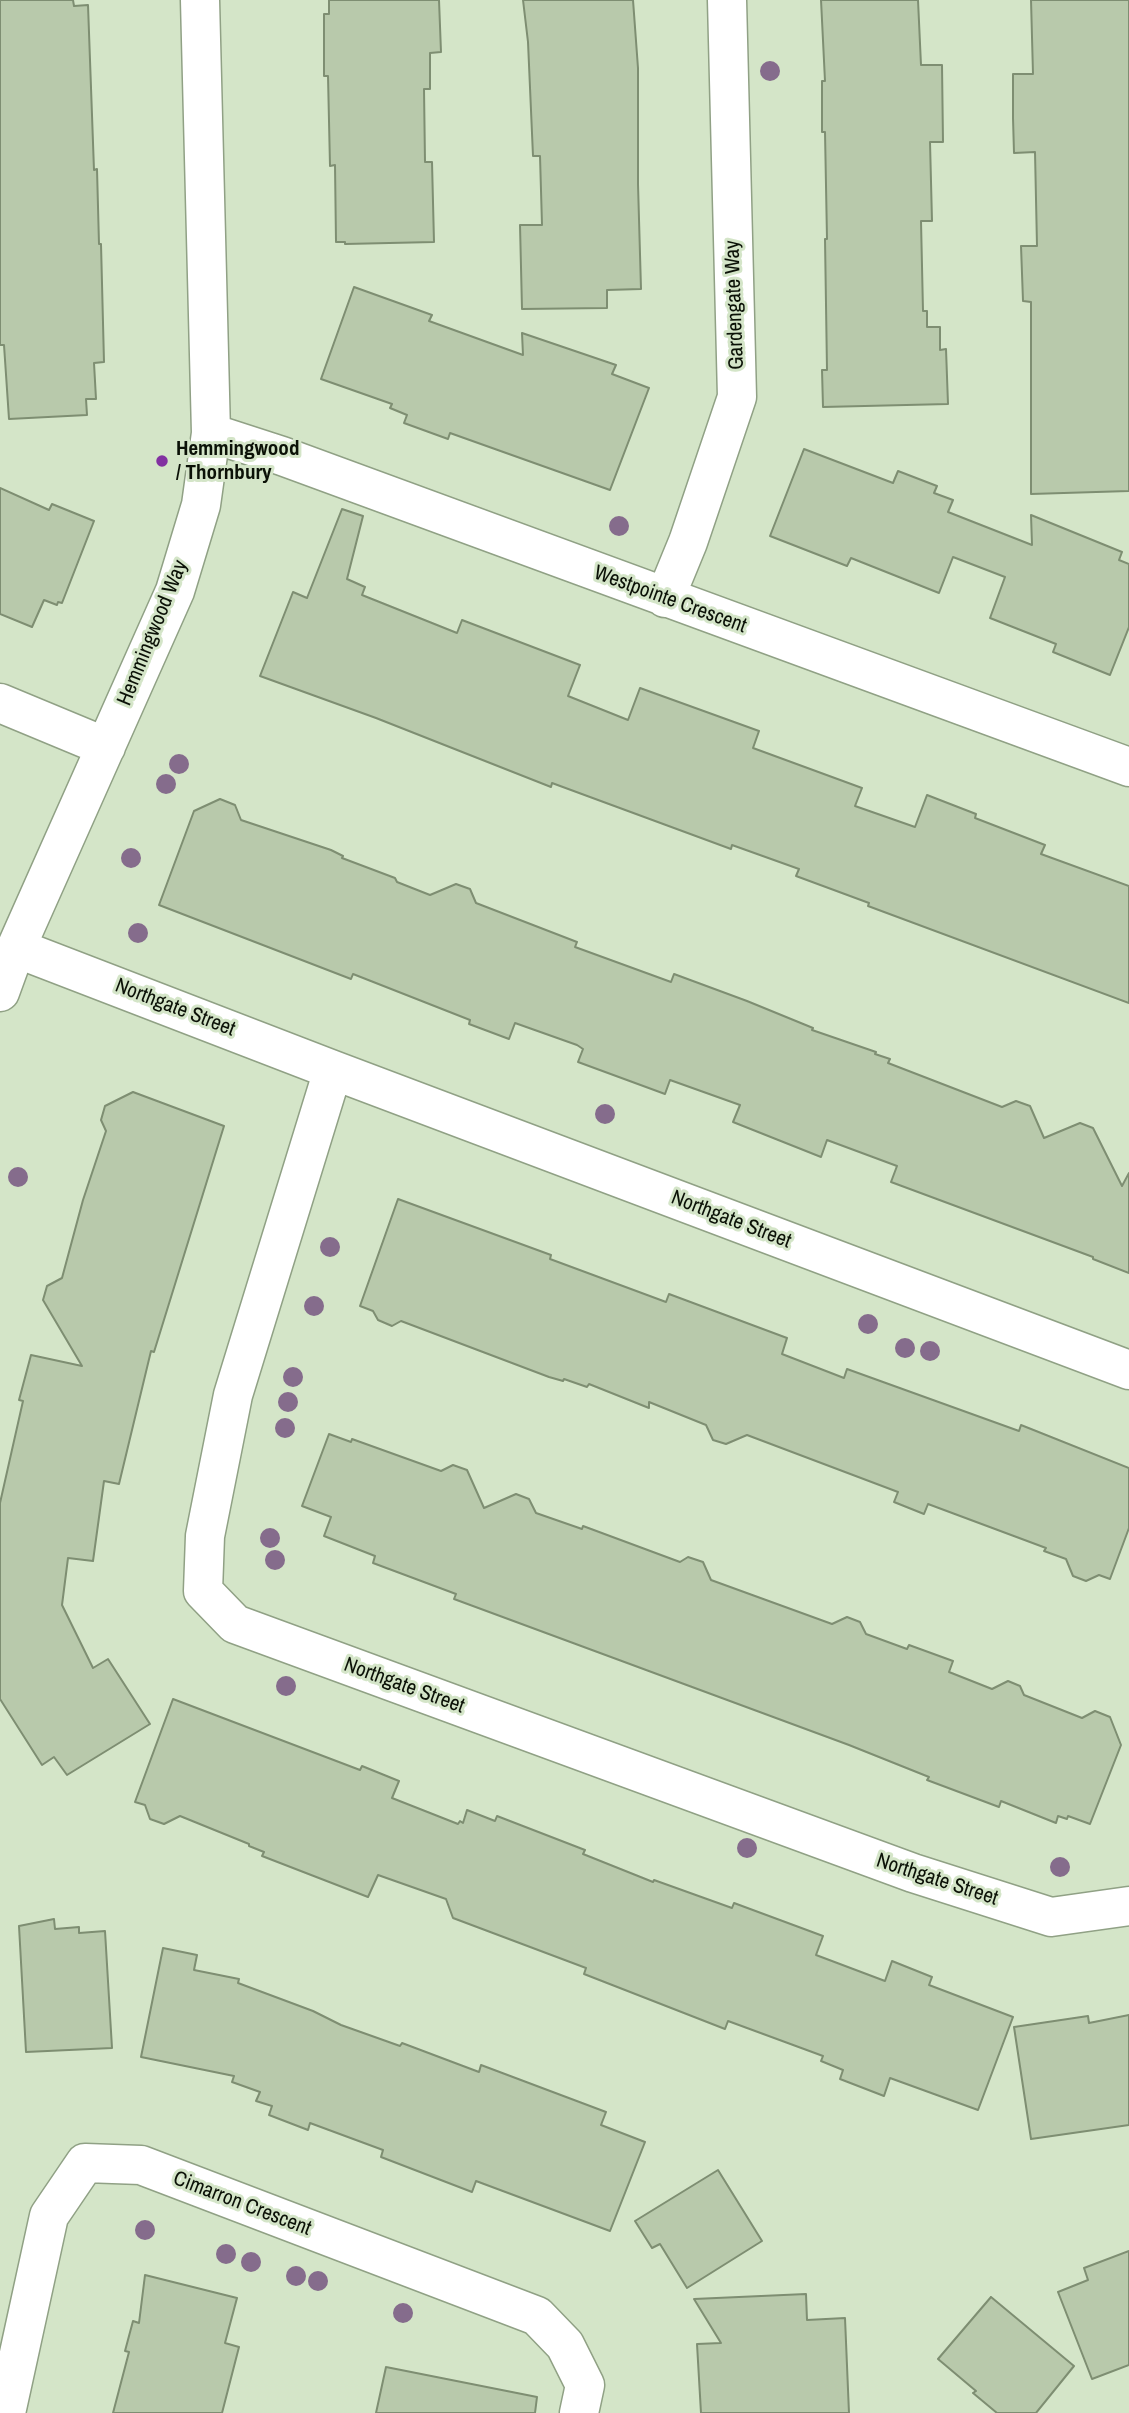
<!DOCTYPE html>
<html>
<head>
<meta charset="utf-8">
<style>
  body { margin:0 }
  canvas { display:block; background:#d4e5c8 }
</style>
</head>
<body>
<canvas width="1129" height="2413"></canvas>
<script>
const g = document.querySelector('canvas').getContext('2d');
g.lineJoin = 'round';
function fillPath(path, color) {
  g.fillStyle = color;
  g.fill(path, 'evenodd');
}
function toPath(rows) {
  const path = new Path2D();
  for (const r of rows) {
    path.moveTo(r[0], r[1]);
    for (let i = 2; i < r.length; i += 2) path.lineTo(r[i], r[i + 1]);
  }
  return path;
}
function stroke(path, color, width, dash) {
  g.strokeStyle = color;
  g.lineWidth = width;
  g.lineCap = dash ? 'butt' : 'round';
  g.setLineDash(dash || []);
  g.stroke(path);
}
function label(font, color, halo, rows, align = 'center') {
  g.font = font + ' "Archivo Narrow",sans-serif';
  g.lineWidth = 6;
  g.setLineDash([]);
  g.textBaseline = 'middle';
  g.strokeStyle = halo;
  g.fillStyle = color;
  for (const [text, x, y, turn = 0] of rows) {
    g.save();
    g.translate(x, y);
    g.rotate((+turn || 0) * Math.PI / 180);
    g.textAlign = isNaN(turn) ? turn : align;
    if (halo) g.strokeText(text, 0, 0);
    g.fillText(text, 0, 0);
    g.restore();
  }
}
const building = toPath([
  [0,0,73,0,74,6,88,5,94,170,97,169,99,244,101,244,104,362,94,363,96,399,86,399,87,415,9,419,4,345,0,345,0,0],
  [329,0,439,0,441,52,430,53,430,89,424,89,425,162,432,162,434,242,345,244,345,242,336,242,335,165,330,166,328,76,324,76,324,14,329,14,329,0],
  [523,0,633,0,638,68,638,184,641,289,607,290,607,308,522,309,520,225,542,225,540,156,533,156,528,42,523,0],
  [821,0,918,0,921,65,942,65,943,142,930,142,932,221,921,221,923,311,927,311,927,327,940,327,940,350,946,349,948,404,823,407,822,370,827,370,825,239,827,239,825,132,822,132,822,81,825,81,821,0],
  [1031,0,1129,0,1129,491,1031,494,1031,302,1023,301,1021,246,1037,246,1035,152,1014,153,1013,118,1013,74,1033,74,1031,0],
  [354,287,432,315,429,321,523,355,522,333,616,365,612,374,649,388,610,490,450,433,448,439,404,423,407,415,390,408,392,404,321,379,354,287],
  [804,449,893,483,898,471,937,486,934,493,953,500,948,512,1032,545,1031,515,1122,552,1119,560,1129,564,1129,627,1110,675,1053,652,1056,644,990,618,1005,577,953,557,939,593,851,558,847,566,770,536,804,449],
  [0,488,49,510,52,504,94,521,62,603,58,602,57,605,44,600,32,627,0,614,0,488],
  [342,509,363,516,347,579,365,587,362,595,457,633,462,620,580,665,568,696,628,720,640,688,759,731,753,748,862,788,855,806,915,827,927,795,976,814,975,818,1045,845,1041,854,1129,886,1129,1003,868,906,869,903,796,876,799,869,732,845,731,849,552,783,551,787,376,718,260,676,293,592,307,598,342,509],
  [220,799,235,805,241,820,331,850,343,856,342,858,395,878,397,882,430,895,456,884,470,889,476,903,577,942,575,947,671,982,674,974,747,1001,813,1028,812,1030,876,1052,875,1054,890,1059,888,1063,1002,1107,1016,1101,1030,1106,1044,1138,1080,1123,1093,1128,1122,1186,1129,1173,1129,1273,1093,1259,1093,1257,891,1182,897,1166,827,1140,821,1157,733,1122,740,1105,670,1080,665,1094,578,1062,583,1049,577,1045,515,1023,509,1039,469,1024,470,1020,353,974,351,979,159,905,194,811,220,799],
  [133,1092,224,1126,154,1352,151,1351,119,1484,104,1481,93,1561,68,1558,62,1605,93,1668,108,1659,150,1724,67,1775,54,1757,42,1765,0,1699,0,1503,23,1401,19,1400,31,1355,82,1366,43,1300,47,1286,62,1278,83,1200,106,1131,101,1120,105,1106,133,1092],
  [398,1199,551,1255,550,1259,666,1302,669,1294,787,1338,782,1354,844,1378,847,1369,1019,1431,1021,1425,1129,1468,1129,1528,1110,1579,1099,1575,1086,1581,1073,1576,1066,1559,1044,1551,1046,1548,928,1504,924,1514,894,1502,898,1492,747,1435,726,1444,713,1440,706,1425,649,1402,649,1408,589,1384,587,1387,564,1379,563,1381,549,1377,401,1321,392,1326,378,1320,373,1311,360,1306,398,1199],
  [329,1434,351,1442,352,1439,441,1471,453,1465,467,1470,484,1508,516,1494,529,1499,536,1513,582,1529,583,1526,680,1562,688,1557,703,1562,711,1580,832,1624,847,1617,860,1622,866,1634,907,1649,909,1645,953,1661,949,1672,992,1689,1008,1681,1020,1686,1024,1695,1082,1718,1095,1711,1110,1717,1121,1745,1090,1824,1068,1816,1067,1819,1058,1816,1056,1823,1001,1801,999,1807,927,1780,929,1777,849,1745,454,1599,456,1594,373,1563,375,1556,324,1536,331,1517,302,1506,329,1434],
  [173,1699,360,1770,362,1766,399,1781,392,1798,458,1824,460,1821,463,1823,467,1810,495,1821,497,1816,585,1850,583,1854,653,1882,654,1880,732,1908,734,1903,823,1936,816,1955,885,1981,892,1961,932,1977,929,1985,1013,2017,978,2110,890,2078,884,2096,840,2079,843,2070,821,2061,823,2056,728,2021,725,2029,584,1974,586,1968,453,1918,446,1899,378,1875,368,1897,262,1856,264,1852,249,1846,249,1844,180,1816,164,1824,150,1819,145,1805,135,1802,173,1699],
  [54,1919,55,1929,79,1927,79,1933,105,1931,112,2048,26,2052,19,1926,54,1919],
  [163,1948,197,1955,194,1970,239,1979,238,1983,313,2011,341,2025,400,2046,402,2043,479,2072,481,2065,606,2112,601,2125,645,2142,610,2231,476,2181,472,2192,381,2157,383,2150,310,2123,308,2130,269,2115,272,2106,256,2101,260,2092,232,2082,234,2076,141,2057,163,1948],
  [1129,2015,1129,2125,1031,2139,1014,2027,1088,2016,1089,2023,1129,2015],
  [718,2170,762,2241,687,2288,660,2244,652,2248,635,2221,718,2170],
  [1129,2251,1129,2365,1092,2379,1058,2292,1088,2280,1084,2268,1129,2251],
  [145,2275,237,2298,225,2343,239,2347,222,2413,113,2413,129,2352,125,2351,133,2321,139,2323,145,2275],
  [806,2294,807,2320,845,2318,849,2413,701,2413,697,2344,721,2343,694,2299,806,2294],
  [991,2297,1074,2366,1036,2413,997,2413,973,2393,976,2391,938,2359,991,2297],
  [386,2367,537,2397,535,2413,376,2413,386,2367]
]);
fillPath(building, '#b8c9ab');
stroke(building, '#7e8e72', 2);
const minor = toPath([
  [211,433,282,456,1129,767],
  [665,598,688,542,737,397,727,0],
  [0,703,106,747],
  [16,948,333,1070,1129,1370],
  [0,992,16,948,175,591,201,505,211,433,200,0],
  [333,1070,233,1395,205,1536,203,1591,235,1624,913,1873,1051,1917,1129,1906],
  [6,2413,49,2216,85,2163,141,2165,537,2316,565,2345,585,2385,579,2413]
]);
stroke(minor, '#90a185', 41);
stroke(minor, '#fff', 38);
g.fillStyle = '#856c8c';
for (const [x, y] of [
  [770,71],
  [619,526],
  [179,764],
  [166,784],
  [131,858],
  [138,933],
  [605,1114],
  [18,1177],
  [330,1247],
  [314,1306],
  [868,1324],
  [905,1348],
  [930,1351],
  [293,1377],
  [288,1402],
  [285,1428],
  [270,1538],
  [275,1560],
  [286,1686],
  [747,1848],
  [1060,1867],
  [145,2230],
  [226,2254],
  [251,2262],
  [296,2276],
  [318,2281],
  [403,2313]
]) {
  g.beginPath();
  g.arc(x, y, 10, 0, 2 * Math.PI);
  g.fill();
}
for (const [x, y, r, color] of [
  [162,461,7,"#8231a1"]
]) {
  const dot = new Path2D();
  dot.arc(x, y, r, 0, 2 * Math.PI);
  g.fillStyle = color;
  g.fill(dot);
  stroke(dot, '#d4e5c8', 2.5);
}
label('21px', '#0b1107', '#d4e5c8', [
  ["Gardengate Way",735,305,-92],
  ["Westpointe Crescent",670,600,20],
  ["Hemmingwood Way",153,633,-68],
  ["Northgate Street",175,1008,21],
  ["Northgate Street",731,1220,21],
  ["Northgate Street",404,1686,20],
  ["Northgate Street",937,1880,18],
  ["Cimarron Crescent",242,2204,21]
]);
label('bold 21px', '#0b1107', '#d4e5c8', [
  ["Hemmingwood",176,449],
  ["/ Thornbury",176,473]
], 'left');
</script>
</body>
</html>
